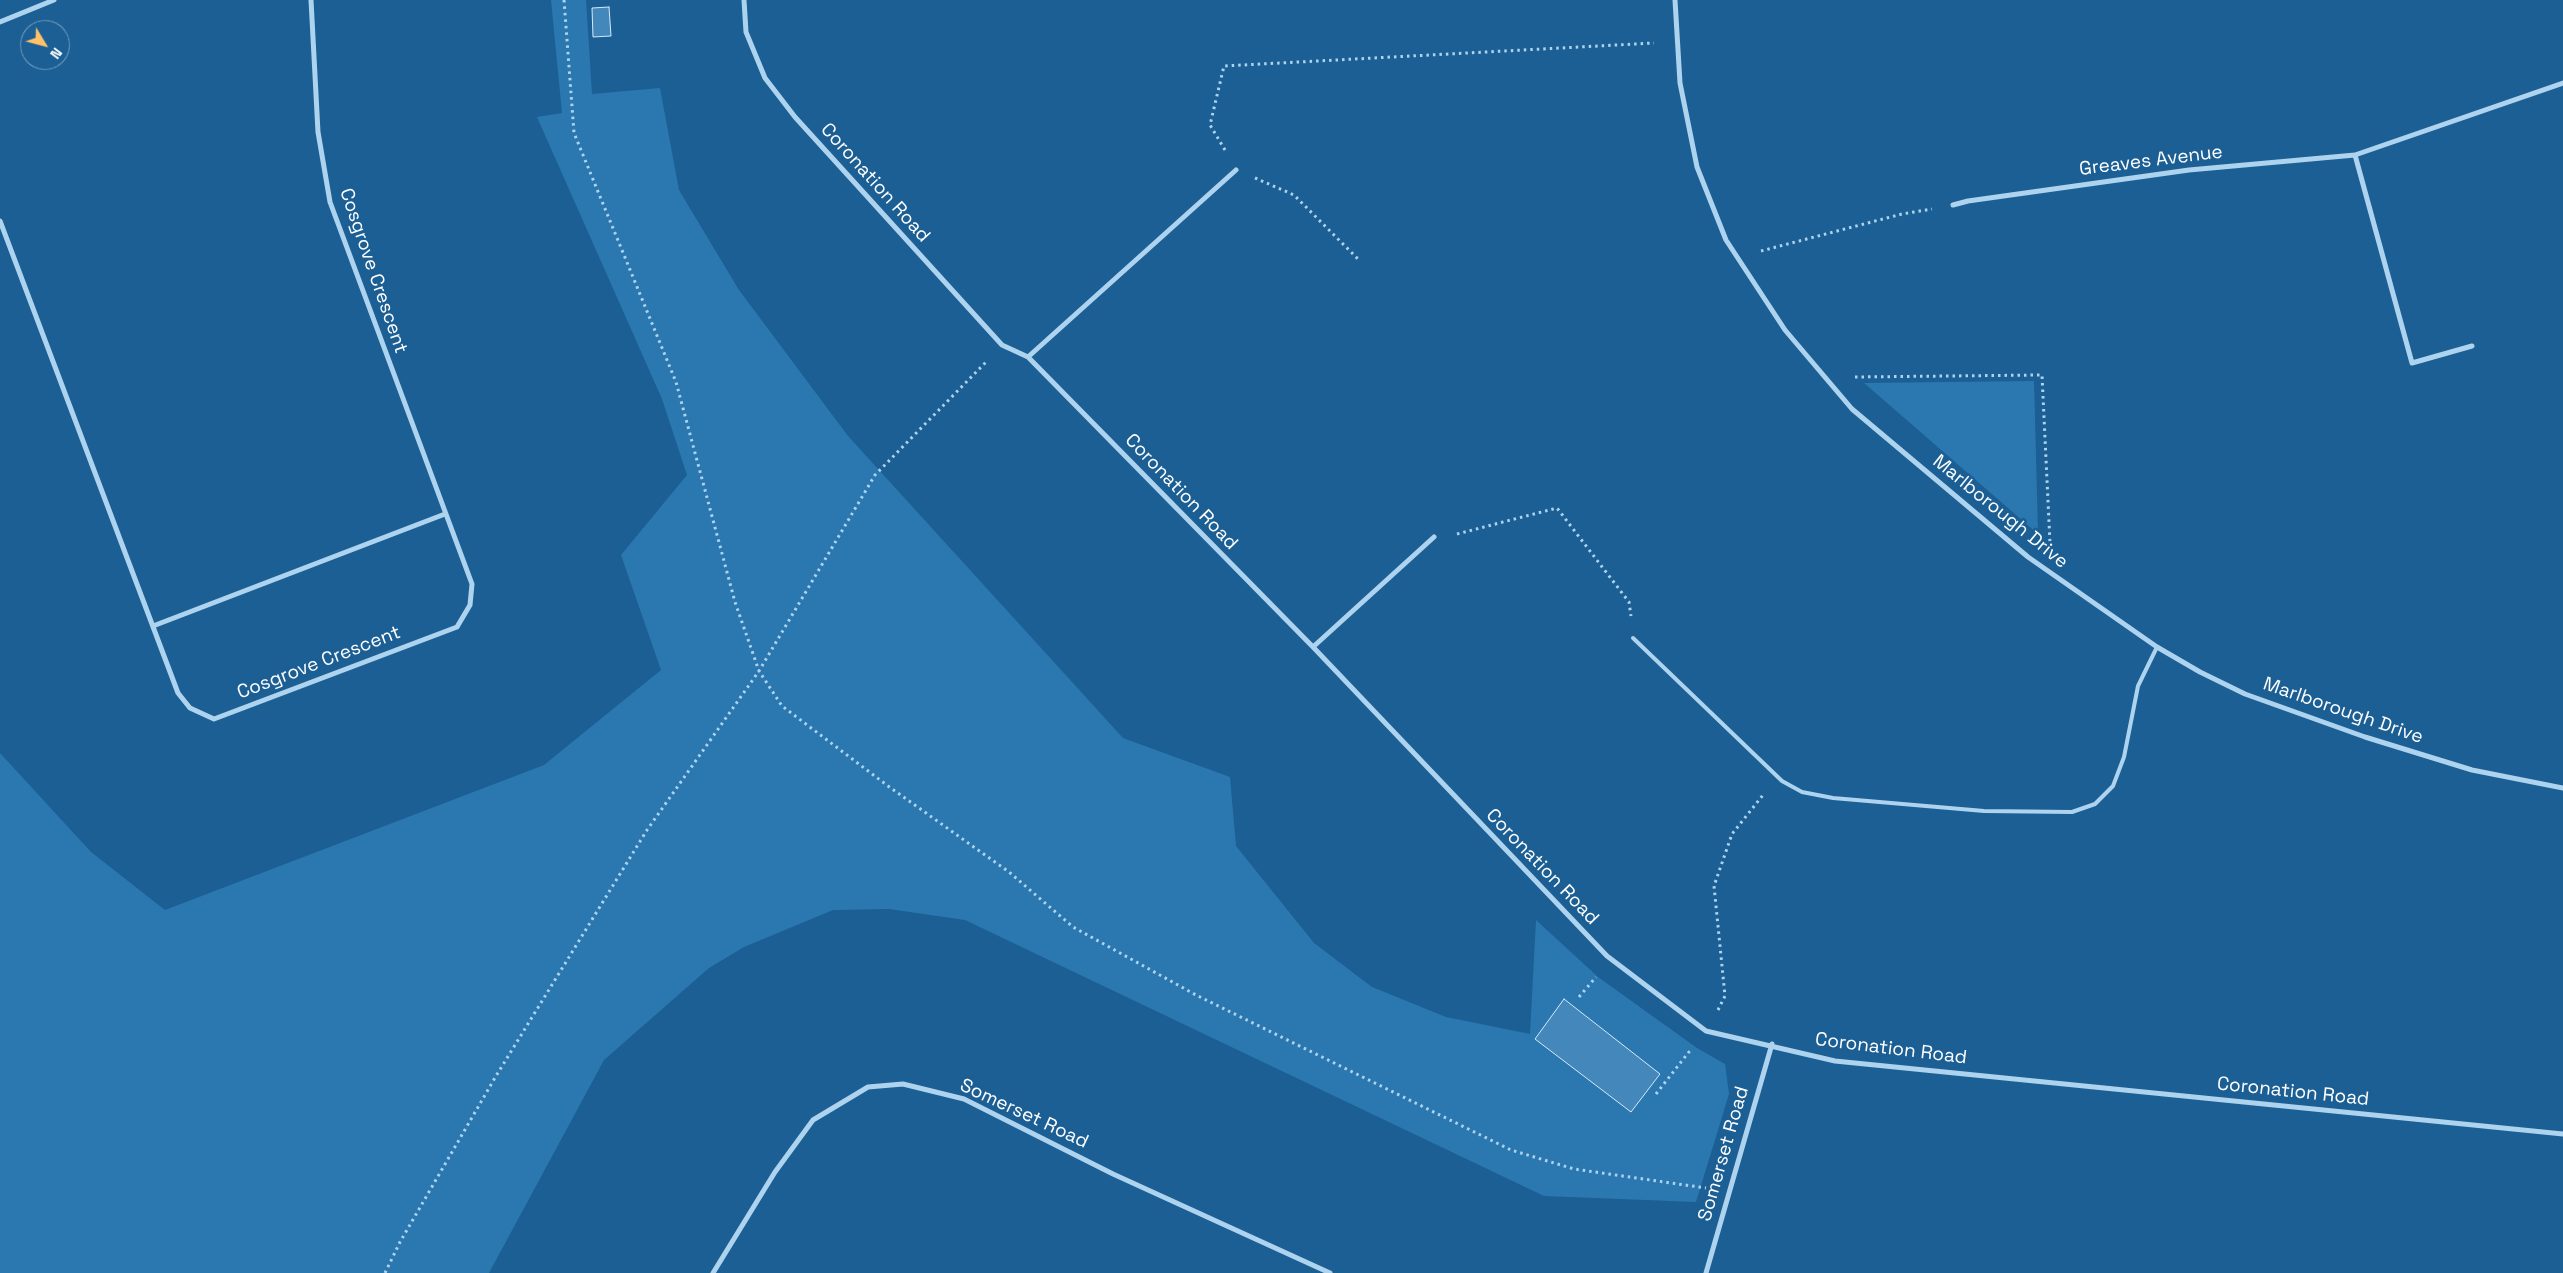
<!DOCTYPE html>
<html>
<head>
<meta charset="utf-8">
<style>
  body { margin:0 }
  #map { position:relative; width:2563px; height:1273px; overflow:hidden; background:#1b5f94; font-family:"Space Grotesk",sans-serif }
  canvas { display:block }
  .north { position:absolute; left:20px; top:20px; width:50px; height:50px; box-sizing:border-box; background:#1b5f94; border:1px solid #769fbf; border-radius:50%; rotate:127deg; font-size:14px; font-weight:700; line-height:20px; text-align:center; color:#fff }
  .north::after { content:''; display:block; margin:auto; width:18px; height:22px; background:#ffc26b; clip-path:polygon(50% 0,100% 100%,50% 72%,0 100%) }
</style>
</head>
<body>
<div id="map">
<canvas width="2563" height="1273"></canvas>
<div class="north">N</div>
</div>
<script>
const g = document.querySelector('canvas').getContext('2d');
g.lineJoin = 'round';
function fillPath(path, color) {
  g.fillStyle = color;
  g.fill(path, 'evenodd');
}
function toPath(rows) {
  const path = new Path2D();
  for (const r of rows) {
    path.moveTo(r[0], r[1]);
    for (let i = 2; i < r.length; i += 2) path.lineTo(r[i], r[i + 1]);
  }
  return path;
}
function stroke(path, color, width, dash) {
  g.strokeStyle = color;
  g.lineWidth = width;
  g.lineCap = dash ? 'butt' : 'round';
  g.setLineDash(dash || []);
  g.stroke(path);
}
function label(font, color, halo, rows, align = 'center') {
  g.font = font + ' "Space Grotesk",sans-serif';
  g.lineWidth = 5;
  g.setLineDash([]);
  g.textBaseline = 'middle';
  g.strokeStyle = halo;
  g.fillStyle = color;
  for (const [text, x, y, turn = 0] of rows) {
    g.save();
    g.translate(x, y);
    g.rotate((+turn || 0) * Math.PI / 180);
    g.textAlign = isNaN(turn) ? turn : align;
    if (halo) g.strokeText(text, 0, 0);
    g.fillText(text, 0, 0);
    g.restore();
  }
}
fillPath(toPath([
  [551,0,586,0,592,94,660,88,679,190,739,290,848,436,1123,738,1230,777,1236,846,1314,943,1372,987,1446,1017,1530,1034,1536,920,1598,977,1697,1048,1725,1064,1729,1094,1696,1202,1544,1196,965,920,889,909,833,910,744,947,709,968,604,1060,489,1273,0,1273,0,753,91,852,165,910,544,765,661,670,621,555,687,475,662,399,537,117,562,113],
  [2034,381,2038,534,1864,383]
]), '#2b78b0');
const building = toPath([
  [609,7,611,36,593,37,592,8,609,7],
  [1564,999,1660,1074,1631,1112,1535,1039,1564,999]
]);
fillPath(building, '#48b');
stroke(building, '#d4eafb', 1);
stroke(toPath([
  [564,0,574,133,676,382,735,602,759,671,782,706,888,786,1009,872,1073,927,1196,995,1511,1150,1574,1169,1706,1188],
  [1225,150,1210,125,1224,66,1654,43],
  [1255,178,1294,195,1358,259],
  [1761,251,1902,214,1932,209],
  [1855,377,2042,375,2050,543],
  [1457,534,1557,508,1629,602,1631,616],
  [1579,997,1596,977],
  [1718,1010,1725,996,1714,886,1732,834,1763,795],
  [1656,1094,1692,1048],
  [385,1273,400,1242,496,1076,647,830,759,671,875,475,987,361]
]), '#add3ef', 3, [2.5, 4]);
stroke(toPath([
  [1633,638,1782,781,1802,792,1833,798,1984,811,2072,812,2095,804,2113,786,2124,757,2138,686,2157,647]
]), '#add3ef', 4);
stroke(toPath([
  [744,0,746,32,765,78,795,117,1002,345,1028,357,1313,647,1607,956,1706,1031,1835,1061,2563,1134],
  [1675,0,1680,83,1697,167,1726,240,1785,330,1852,409,2028,557,2157,647,2200,672,2245,694,2365,737,2472,770,2563,788],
  [0,22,54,0],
  [1953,205,1968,201,2189,170,2355,155],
  [0,221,178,693,190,708,214,719,457,627,470,605,472,584,330,202,318,132,311,0],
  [2472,346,2412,363,2355,155,2563,83],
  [1028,357,1236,170],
  [153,626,445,514],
  [1313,647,1434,537],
  [713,1273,775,1172,813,1120,868,1087,903,1084,964,1099,1113,1174,1330,1273],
  [1706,1273,1772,1044]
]), '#add3ef', 5);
label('19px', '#fff', '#1b5f94', [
  ["Greaves Avenue",2151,161,-7],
  ["Coronation Road",875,183,48],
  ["Cosgrove Crescent",373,271,71],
  ["Coronation Road",1181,492,46],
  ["Marlborough Drive",2000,512,39],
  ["Cosgrove Crescent",319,663,-21],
  ["Marlborough Drive",2343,711,19],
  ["Coronation Road",1542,867,46],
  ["Coronation Road",1891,1049,7],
  ["Coronation Road",2293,1092,6],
  ["Somerset Road",1024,1114,25],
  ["Somerset Road",1724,1154,-74]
]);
</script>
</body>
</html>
